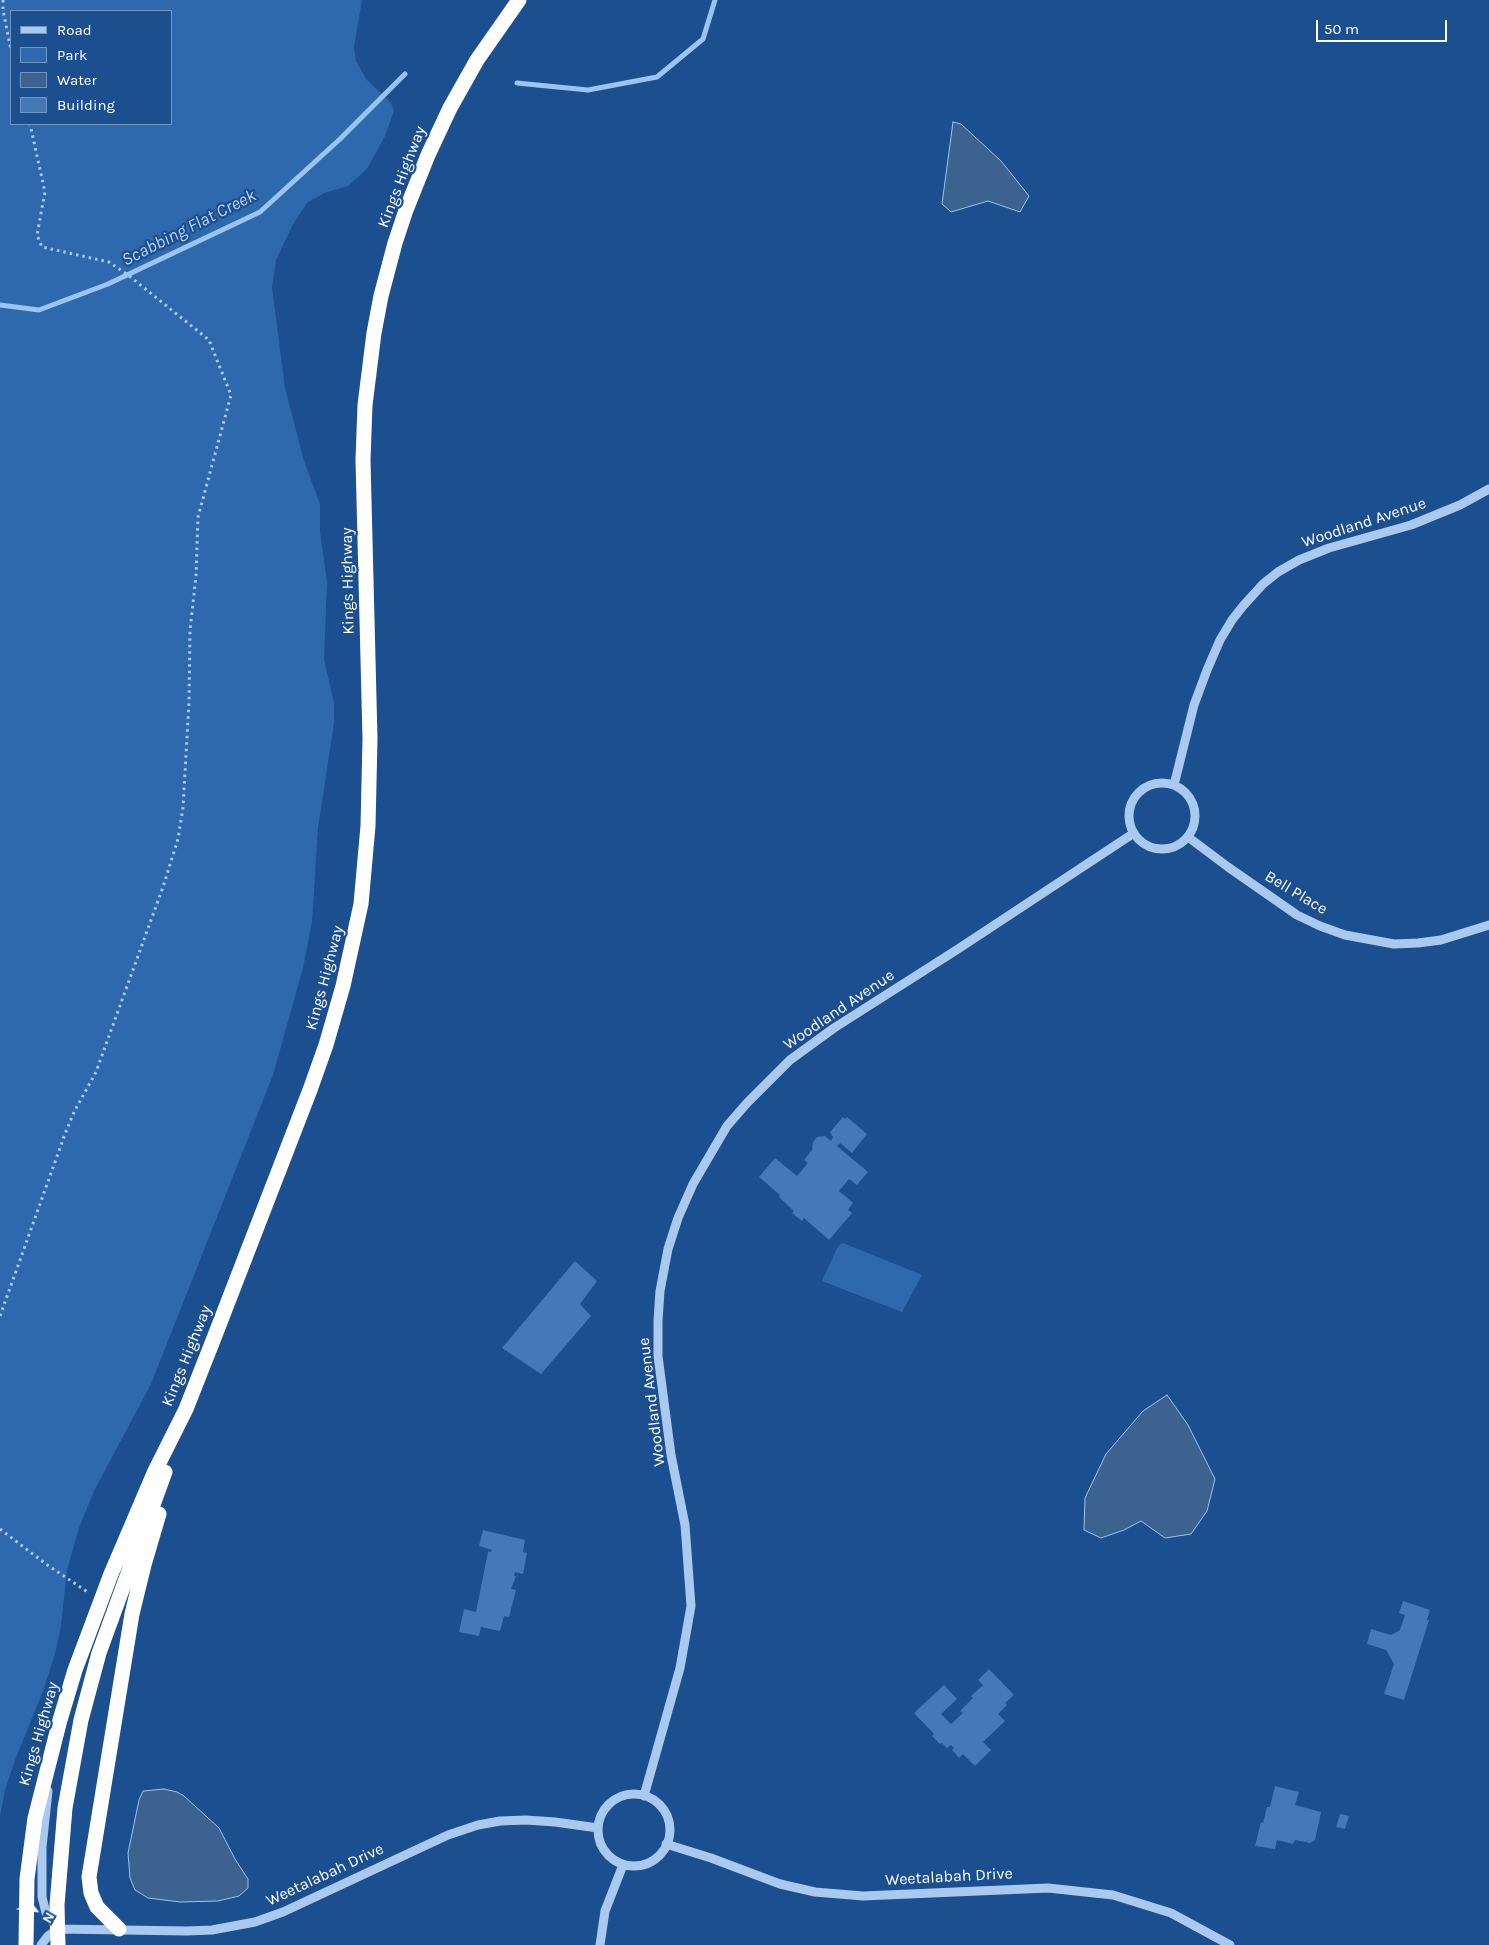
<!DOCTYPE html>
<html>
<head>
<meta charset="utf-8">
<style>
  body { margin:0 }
  #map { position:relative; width:1489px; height:1945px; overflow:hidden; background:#1b4f8f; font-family:Karla,sans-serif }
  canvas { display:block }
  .legend { position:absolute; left:10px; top:10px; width:162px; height:115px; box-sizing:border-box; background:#1b4f8f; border:1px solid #7695bc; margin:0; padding:6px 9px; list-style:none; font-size:15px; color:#fff }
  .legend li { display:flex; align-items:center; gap:10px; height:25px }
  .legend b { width:25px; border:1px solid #7695bc }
  .north { position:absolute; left:10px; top:1885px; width:50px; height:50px; -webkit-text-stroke:4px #1b4f8f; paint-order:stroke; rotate:120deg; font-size:14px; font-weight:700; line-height:20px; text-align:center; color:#fff }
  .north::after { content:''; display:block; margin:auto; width:18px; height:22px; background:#fff; clip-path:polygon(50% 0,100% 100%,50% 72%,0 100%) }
  .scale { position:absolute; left:1316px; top:20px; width:131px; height:22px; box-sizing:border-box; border:2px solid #fff; border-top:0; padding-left:6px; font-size:15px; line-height:18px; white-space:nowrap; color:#fff; -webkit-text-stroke:4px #1b4f8f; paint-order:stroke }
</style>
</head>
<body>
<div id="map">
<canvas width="1489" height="1945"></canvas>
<ul class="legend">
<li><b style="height:6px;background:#a9c9ee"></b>Road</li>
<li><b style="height:14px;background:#2e69ad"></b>Park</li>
<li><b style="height:14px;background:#3c6290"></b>Water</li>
<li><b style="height:14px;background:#4478b7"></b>Building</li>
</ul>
<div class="north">N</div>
<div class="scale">50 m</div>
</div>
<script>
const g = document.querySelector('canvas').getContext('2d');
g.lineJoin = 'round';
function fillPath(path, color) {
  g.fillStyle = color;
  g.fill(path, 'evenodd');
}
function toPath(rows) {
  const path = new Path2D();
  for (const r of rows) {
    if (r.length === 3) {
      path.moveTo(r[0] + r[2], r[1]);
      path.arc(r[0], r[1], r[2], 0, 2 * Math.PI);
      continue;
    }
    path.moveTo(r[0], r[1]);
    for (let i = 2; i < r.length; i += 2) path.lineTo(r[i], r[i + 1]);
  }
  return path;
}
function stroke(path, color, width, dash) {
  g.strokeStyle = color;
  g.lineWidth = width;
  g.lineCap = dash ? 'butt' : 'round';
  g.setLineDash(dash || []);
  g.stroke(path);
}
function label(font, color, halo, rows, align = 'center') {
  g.font = font + ' Karla,sans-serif';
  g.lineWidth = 4.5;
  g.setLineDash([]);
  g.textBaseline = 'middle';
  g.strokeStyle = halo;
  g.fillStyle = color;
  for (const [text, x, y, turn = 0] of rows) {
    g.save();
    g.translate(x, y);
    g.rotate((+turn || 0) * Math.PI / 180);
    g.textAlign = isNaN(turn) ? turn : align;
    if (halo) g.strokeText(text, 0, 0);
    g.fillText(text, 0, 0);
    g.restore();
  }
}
fillPath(toPath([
  [0,0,362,0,354,47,356,61,366,79,391,103,394,111,385,136,367,169,348,186,324,193,307,203,293,224,276,260,272,287,285,388,304,461,320,504,320,532,327,582,324,659,334,703,334,723,318,828,312,922,303,968,273,1075,151,1384,94,1491,79,1528,67,1570,61,1626,55,1654,43,1691,15,1760,5,1790,0,1816],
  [171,11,171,124,11,124,11,11],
  [843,1243,922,1275,902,1312,822,1281,838,1246]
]), '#2e69ad');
const water = toPath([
  [953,122,961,124,1001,161,1029,196,1020,212,988,201,951,212,942,204,953,122],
  [1167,1395,1188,1425,1215,1479,1207,1511,1191,1534,1165,1538,1141,1521,1124,1530,1101,1538,1084,1530,1085,1498,1106,1454,1143,1411,1167,1395],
  [164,1789,177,1792,184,1796,219,1828,235,1859,248,1879,248,1888,239,1896,218,1901,180,1902,148,1898,135,1890,130,1878,128,1853,139,1800,143,1791,164,1789]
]);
fillPath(water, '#3c6290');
stroke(water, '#9cc4f0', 1);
stroke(toPath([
  [517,83,588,90,657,77,703,39,715,0],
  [0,305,39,310,108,284,260,212,340,139,405,74]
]), '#9cc4f0', 5);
fillPath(toPath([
  [843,1117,845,1119,847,1117,867,1134,852,1153,840,1143,837,1146,868,1172,857,1185,849,1179,839,1191,853,1203,848,1210,852,1213,829,1240,804,1218,802,1221,792,1213,794,1211,779,1197,780,1195,759,1177,775,1158,797,1176,808,1163,804,1160,812,1150,813,1142,817,1137,825,1136,831,1141,833,1137,830,1132],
  [575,1261,597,1281,580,1304,591,1316,541,1374,502,1348],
  [483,1530,525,1540,523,1552,527,1553,523,1574,515,1572,514,1576,516,1576,511,1589,516,1590,509,1617,504,1616,500,1631,481,1627,479,1636,459,1632,464,1609,476,1612,488,1552,491,1552,492,1550,479,1546],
  [1403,1601,1430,1610,1427,1620,1429,1620,1404,1700,1384,1694,1394,1664,1386,1650,1367,1644,1371,1629,1391,1635,1400,1630,1405,1615,1399,1613],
  [989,1669,1014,1695,1005,1703,1007,1705,998,1714,1005,1721,983,1742,991,1750,975,1766,963,1754,959,1758,952,1750,954,1748,951,1745,947,1748,942,1743,940,1744,932,1736,934,1734,914,1713,944,1685,957,1699,941,1714,951,1724,963,1713,960,1711,973,1698,971,1696,983,1685,978,1680],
  [1275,1786,1299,1792,1295,1805,1321,1812,1315,1840,1310,1843,1295,1840,1293,1844,1277,1840,1275,1849,1255,1846,1261,1822,1263,1823,1267,1807,1270,1807],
  [1340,1814,1349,1816,1345,1829,1336,1827]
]), '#4478b7');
stroke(toPath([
  [3,0,3,10,11,50],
  [0,1316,65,1134,74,1112,96,1072,163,887,178,839,183,808,189,702,190,630,196,576,198,517,231,395,209,340,128,275,109,262,42,247,37,235,45,192,30,124],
  [0,1529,46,1564,89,1593]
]), '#a9c9ee', 3, [2.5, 4]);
stroke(toPath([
  [1162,816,33],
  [1174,785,1194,705,1207,670,1220,640,1232,620,1243,606,1263,584,1278,572,1299,560,1329,548,1411,525,1460,505,1489,489],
  [1188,837,1228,867,1297,915,1320,926,1345,935,1394,944,1418,943,1441,940,1489,925],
  [48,1791,42,1847,42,1897,46,1913,57,1928],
  [634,1830,36],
  [644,1796,680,1668,691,1606,685,1525,671,1455,658,1356,658,1321,660,1291,668,1249,678,1218,693,1184,727,1126,747,1103,790,1060,834,1028,958,949,1134,833],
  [666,1844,711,1858,780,1884,815,1892,863,1896,1048,1888,1113,1895,1171,1913,1230,1945],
  [41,1945,48,1936,58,1929,187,1931,212,1930,255,1922,283,1912,448,1835,478,1825,500,1821,526,1820,555,1822,598,1828],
  [600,1945,605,1911,623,1865]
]), '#a9c9ee', 9);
stroke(toPath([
  [119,1929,97,1907,91,1893,89,1877,132,1614,144,1565,159,1514],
  [26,1945,27,1879,35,1818,60,1720,75,1670,111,1574,155,1471,186,1409,214,1338,310,1090,326,1045,343,986,361,904,368,826,370,739,363,460,365,405,374,333,381,296,395,243,406,210,428,155,450,108,477,60,519,0],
  [58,1945,57,1905,65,1808,81,1720,99,1653,165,1472]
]), '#fff', 15);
label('16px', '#fff', '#1b4f8f', [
  ["Kings Highway",402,177,-69],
  ["Woodland Avenue",1364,523,-18],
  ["Kings Highway",348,581,-91],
  ["Bell Place",1296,893,31],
  ["Kings Highway",325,978,-75],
  ["Woodland Avenue",839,1010,-34],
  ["Kings Highway",187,1356,-68],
  ["Woodland Avenue",652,1402,-97],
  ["Kings Highway",39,1734,-74],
  ["Weetalabah Drive",325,1875,-25],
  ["Weetalabah Drive",949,1877,-3]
]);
label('italic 18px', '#b5d3f5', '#1b4f8f', [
  ["Scabbing Flat Creek",189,228,-27]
]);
</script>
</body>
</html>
